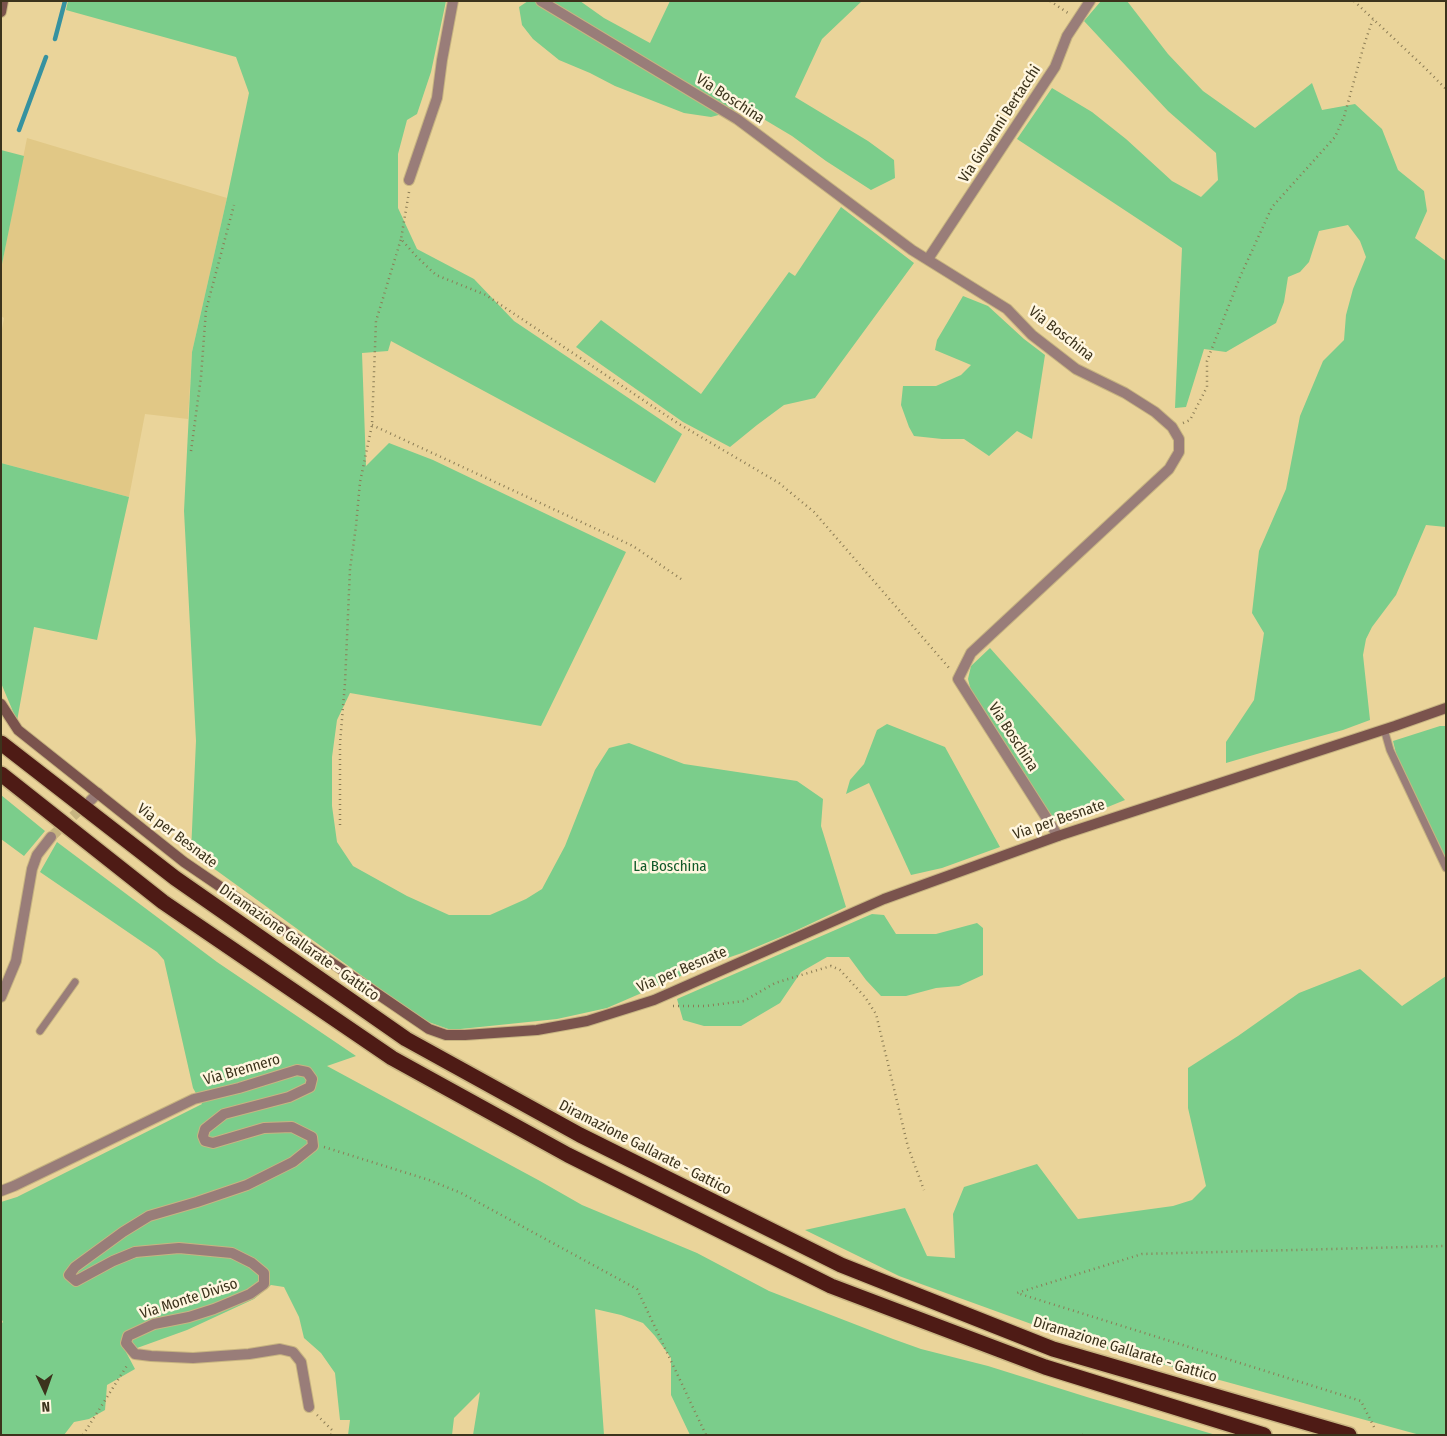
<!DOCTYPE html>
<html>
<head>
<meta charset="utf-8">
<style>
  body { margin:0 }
  #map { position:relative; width:1447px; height:1436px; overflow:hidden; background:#ead49a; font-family:"Fira Sans Condensed",sans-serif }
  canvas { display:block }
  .frame { position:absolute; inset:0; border:2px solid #3c331c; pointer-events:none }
  .north { position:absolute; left:20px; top:1366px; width:50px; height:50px; -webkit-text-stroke:4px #fff6df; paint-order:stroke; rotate:177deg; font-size:14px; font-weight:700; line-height:20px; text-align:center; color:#3c331c }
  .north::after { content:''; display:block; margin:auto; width:18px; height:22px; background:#3c331c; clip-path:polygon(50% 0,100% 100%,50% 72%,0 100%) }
</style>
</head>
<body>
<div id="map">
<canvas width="1447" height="1436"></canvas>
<div class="frame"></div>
<div class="north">N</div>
</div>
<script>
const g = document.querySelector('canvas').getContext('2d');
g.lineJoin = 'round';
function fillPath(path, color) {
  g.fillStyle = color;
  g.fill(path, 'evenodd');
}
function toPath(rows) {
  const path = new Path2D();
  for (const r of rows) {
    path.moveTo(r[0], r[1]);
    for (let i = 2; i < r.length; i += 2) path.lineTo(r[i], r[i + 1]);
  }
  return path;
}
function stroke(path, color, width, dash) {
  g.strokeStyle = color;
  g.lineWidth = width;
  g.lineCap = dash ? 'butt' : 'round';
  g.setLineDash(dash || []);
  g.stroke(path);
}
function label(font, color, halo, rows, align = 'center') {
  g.font = font + ' "Fira Sans Condensed",sans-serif';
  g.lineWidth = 5;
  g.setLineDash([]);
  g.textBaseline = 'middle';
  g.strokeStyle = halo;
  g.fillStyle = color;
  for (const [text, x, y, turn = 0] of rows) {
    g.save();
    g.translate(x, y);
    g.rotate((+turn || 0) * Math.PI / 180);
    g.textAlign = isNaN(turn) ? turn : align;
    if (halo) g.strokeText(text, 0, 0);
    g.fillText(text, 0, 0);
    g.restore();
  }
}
fillPath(toPath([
  [27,138,227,198,192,352,188,419,145,414,129,497,1,463,1,335,4,318,1,316,1,269]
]), '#e1c886');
fillPath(toPath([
  [68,1,446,1,431,72,417,114,407,120,398,154,398,208,417,249,474,279,514,321,682,434,655,483,391,341,388,351,362,353,366,466,389,443,433,460,626,552,541,726,350,693,337,720,332,757,332,806,337,842,353,866,407,896,449,915,490,915,526,899,542,889,565,846,595,770,609,748,629,743,684,764,797,781,823,799,821,826,846,907,795,931,742,953,704,966,607,1008,557,1019,451,1030,423,1020,191,852,196,741,184,511,192,352,227,198,249,93,236,57,66,10],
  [528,1,580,1,604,18,650,43,670,1,862,1,822,39,795,97,868,141,894,160,895,178,871,190,826,161,792,136,745,108,711,117,684,113,615,86,590,73,559,60,533,39,522,25,519,7],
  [1101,1,1127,1,1168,54,1203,91,1255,128,1312,83,1322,110,1355,104,1382,129,1398,170,1424,191,1427,211,1415,238,1446,261,1446,527,1426,525,1396,595,1372,627,1366,639,1363,655,1370,720,1343,730,1274,749,1226,763,1226,742,1254,700,1264,633,1252,613,1259,551,1286,489,1300,416,1323,361,1344,340,1346,315,1353,289,1366,257,1360,241,1348,225,1319,231,1309,262,1300,272,1288,277,1284,302,1276,323,1226,352,1204,349,1186,407,1175,408,1182,248,1017,139,1052,88,1092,112,1126,139,1172,181,1201,197,1218,180,1216,153,1168,111,1084,21],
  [1,150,24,156,1,269],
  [841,207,914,263,815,398,784,405,757,425,730,447,683,422,576,347,601,320,701,394,789,272,795,276],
  [963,296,988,306,1024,339,1045,355,1032,439,1017,431,989,456,964,439,942,439,914,436,909,427,901,405,903,386,936,386,961,375,971,365,935,350,937,340],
  [1,463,129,497,97,640,34,627,17,721,1,683],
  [990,648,1125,800,1066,824,1055,821,971,691,968,679,971,666],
  [887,724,945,747,1000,847,942,868,911,875,869,783,846,794,850,780,864,764,877,730],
  [1440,726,1446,726,1446,864,1423,828,1403,782,1393,741],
  [1,795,45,831,24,856,1,839],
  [57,842,217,962,356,1056,327,1066,540,1181,582,1205,697,1253,769,1291,893,1339,921,1349,988,1366,1090,1398,1216,1435,690,1435,671,1395,671,1358,655,1336,643,1323,621,1315,595,1309,604,1435,473,1435,480,1392,454,1418,452,1435,348,1435,350,1420,340,1420,335,1373,321,1353,304,1338,299,1317,284,1287,271,1285,254,1299,187,1330,126,1352,135,1369,107,1385,105,1410,89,1419,74,1422,64,1435,1,1435,1,1324,3,1322,1,1318,1,1202,17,1197,202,1104,193,1088,164,960,157,952,40,872],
  [872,914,884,915,896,934,936,934,977,923,983,928,983,975,959,986,936,988,906,996,881,996,866,980,849,957,827,957,801,972,780,1003,741,1026,704,1026,683,1020,677,999],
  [1360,969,1402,1006,1446,976,1446,1435,1420,1435,1081,1342,899,1276,805,1230,905,1208,927,1256,955,1258,953,1214,964,1187,1037,1164,1078,1219,1173,1206,1192,1200,1206,1186,1188,1108,1188,1068,1238,1036,1299,993]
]), '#7bcd8b');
stroke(toPath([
  [55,39,65,1],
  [19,130,46,57]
]), '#3692a0', 4.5);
stroke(toPath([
  [51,837,87,803]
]), '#c7b481', 10, [10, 5]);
const lane = toPath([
  [1384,729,1390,750,1446,868],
  [40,1031,75,982]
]);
const street = toPath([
  [541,1,737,119,912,250,1007,309,1032,335,1076,369,1125,393,1155,412,1172,427,1179,439,1179,452,1169,469,971,653,958,679,1058,836],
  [409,180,437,98,442,60,453,1],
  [928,259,1055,67,1067,36,1090,1],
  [90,801,98,793],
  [1,997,16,961,32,869,37,855,51,837],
  [1,1191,14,1186,194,1099,239,1088,297,1070,307,1072,312,1079,310,1087,289,1097,224,1114,205,1129,203,1136,205,1141,213,1143,264,1128,292,1127,312,1137,313,1146,293,1162,247,1185,197,1202,149,1216,123,1232,75,1267,69,1275,76,1281,113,1261,135,1252,179,1248,232,1253,252,1263,264,1273,264,1284,250,1294,214,1309,189,1317,154,1324,128,1336,126,1343,135,1354,151,1356,193,1358,249,1354,280,1349,293,1352,301,1362,309,1407]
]);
const secondary = toPath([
  [1,12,3,1],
  [1,704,18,730,184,862,429,1029,446,1035,465,1035,537,1030,587,1021,654,1000,884,899,1058,836,1395,726,1446,708]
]);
const highway = toPath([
  [1,743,175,878,406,1039,580,1135,841,1265,1053,1349,1349,1435],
  [1,774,163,902,392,1058,568,1155,831,1286,1045,1367,1264,1435]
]);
stroke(lane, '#c7b481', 9);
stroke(street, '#c7b481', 12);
stroke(secondary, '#c7b481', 12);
stroke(highway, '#c7b481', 18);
stroke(toPath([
  [1050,1,1068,13],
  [1354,1,1423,66,1446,89],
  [409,192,401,239,416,256,436,275,486,295,679,424,779,483,814,512,950,669],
  [1183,423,1190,420,1207,387,1207,361,1240,277,1272,207,1335,137,1344,117,1364,45,1373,19],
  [372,425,633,546,684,581],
  [191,451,201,377,206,310,234,205],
  [340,825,340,743,345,683,350,569,356,526,360,482,372,425,376,321,401,239],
  [673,1006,706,1006,744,1001,775,983,831,966,840,970,865,997,876,1014,908,1147,924,1190],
  [324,1147,429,1180,461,1193,637,1289,706,1435],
  [317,1415,332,1430,331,1435],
  [1374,1427,1361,1401,1017,1293,1142,1254,1446,1246],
  [83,1435,128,1364],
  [1082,1435,1087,1435]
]), '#8b7c55', 2.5, [1, 4]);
stroke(lane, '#997d79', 7);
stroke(street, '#997d79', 10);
stroke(secondary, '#7a534d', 10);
stroke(highway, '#4e1b15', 15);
label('15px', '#3c331c', '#fff6df', [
  ["Via Boschina",730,99,33],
  ["Via Giovanni Bertacchi",1000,124,-57],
  ["Via Boschina",1061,334,38],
  ["Via Boschina",1013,737,57],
  ["Via per Besnate",1059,820,-19],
  ["Via per Besnate",177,836,37],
  ["Diramazione Gallarate - Gattico",299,943,35],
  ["Via per Besnate",682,970,-23],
  ["Via Brennero",242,1070,-16],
  ["Diramazione Gallarate - Gattico",645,1148,27],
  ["Via Monte Diviso",189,1299,-18],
  ["Diramazione Gallarate - Gattico",1125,1350,17]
]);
label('15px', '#105928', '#fff6df', [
  ["La Boschina",670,867]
]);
</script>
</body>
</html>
